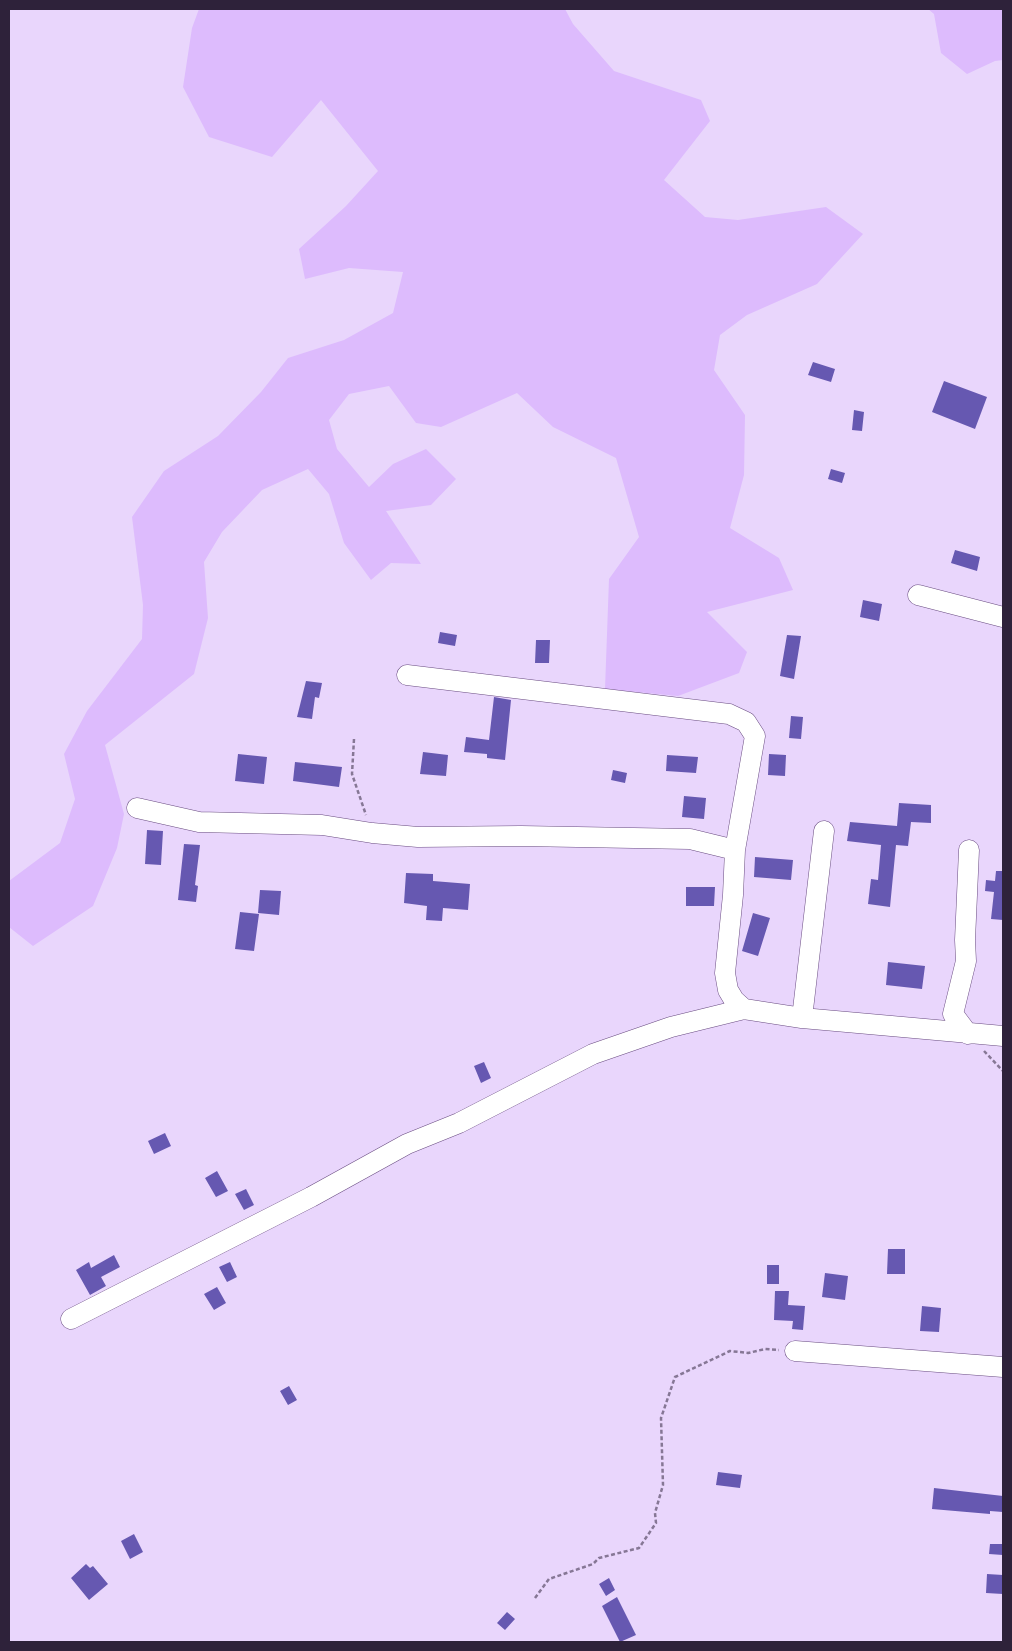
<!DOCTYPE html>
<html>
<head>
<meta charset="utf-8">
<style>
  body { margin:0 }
  #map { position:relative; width:1012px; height:1651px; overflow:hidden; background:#e9d6fc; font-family:"Fira Sans Condensed",sans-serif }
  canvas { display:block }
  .frame { position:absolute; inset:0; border:10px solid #2e223a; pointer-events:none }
</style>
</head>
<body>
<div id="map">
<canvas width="1012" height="1651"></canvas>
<div class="frame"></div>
</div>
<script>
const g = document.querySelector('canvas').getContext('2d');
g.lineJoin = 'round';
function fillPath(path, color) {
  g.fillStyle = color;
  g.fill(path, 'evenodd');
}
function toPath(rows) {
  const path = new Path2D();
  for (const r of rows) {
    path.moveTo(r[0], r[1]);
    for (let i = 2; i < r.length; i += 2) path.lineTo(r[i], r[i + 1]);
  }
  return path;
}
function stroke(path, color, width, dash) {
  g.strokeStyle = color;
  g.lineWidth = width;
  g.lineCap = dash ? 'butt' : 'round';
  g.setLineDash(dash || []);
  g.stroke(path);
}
fillPath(toPath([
  [199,9,565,9,573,24,614,71,701,100,710,121,664,180,705,217,738,220,826,207,863,234,817,284,747,315,720,335,714,370,745,415,744,475,730,528,779,558,793,590,707,612,747,652,739,673,678,696,605,689,609,579,639,537,616,458,553,427,517,393,441,427,416,423,389,386,349,394,329,420,337,449,369,487,393,464,426,449,456,479,431,505,386,511,421,564,391,563,371,580,344,543,329,494,308,469,262,490,222,532,204,562,208,618,194,674,105,745,124,814,117,848,93,906,33,946,9,927,9,881,60,843,75,799,64,754,87,711,142,639,143,605,132,517,164,471,218,436,261,392,288,358,344,340,393,313,403,272,349,268,305,279,299,249,346,206,378,171,321,100,272,157,209,137,183,87,192,28],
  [928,9,1003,9,1003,60,995,61,967,74,941,53,934,14]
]), '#ddbbfd');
fillPath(toPath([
  [813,362,835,369,831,382,808,375],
  [944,381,987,397,975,429,932,412],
  [854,410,864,412,862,431,852,430],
  [831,469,845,473,842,483,828,479],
  [955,550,980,557,977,571,951,563],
  [863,600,882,604,879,621,860,617],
  [440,632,457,635,455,646,438,643],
  [787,635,801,636,794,679,780,676],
  [536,640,550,640,549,663,535,663],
  [306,681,322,683,319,698,315,697,312,719,297,717],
  [494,697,511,700,505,760,487,758,487,754,464,752,466,737,489,740],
  [791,716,803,717,801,739,789,738],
  [423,752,448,755,446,776,420,774],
  [238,754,267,757,264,784,235,781],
  [769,754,786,755,785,776,768,775],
  [667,755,698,757,696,773,666,771],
  [295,762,342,767,339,787,293,781],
  [613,770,627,773,625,783,611,780],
  [684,796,706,798,704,819,682,817],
  [899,803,931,805,931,823,911,822,908,846,896,845,890,907,868,904,871,879,878,880,881,845,847,841,850,822,897,826],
  [147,830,163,831,161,865,145,864],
  [184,844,200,845,195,885,198,886,196,902,178,900],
  [755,857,793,860,791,880,754,877],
  [996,871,1003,871,1003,920,991,919,994,892,985,891,986,880,995,881],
  [406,873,433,874,433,881,470,884,468,910,443,908,442,921,426,920,427,906,404,903],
  [686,887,715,887,714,906,686,906],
  [260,890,281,891,279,915,258,913],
  [240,912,259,914,254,951,235,949],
  [753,913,770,918,758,956,742,951],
  [888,962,925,966,922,989,886,985],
  [484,1062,491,1078,481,1083,474,1066],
  [165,1133,171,1146,154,1154,148,1141],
  [217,1171,228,1191,216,1197,205,1178],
  [246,1189,254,1205,244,1210,235,1194],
  [888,1249,905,1249,905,1274,887,1274],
  [114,1255,120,1267,101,1277,106,1286,90,1295,76,1270,89,1262,91,1268],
  [230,1262,237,1277,227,1282,219,1267],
  [767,1265,779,1265,779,1284,767,1284],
  [825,1273,848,1276,845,1300,822,1297],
  [217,1287,226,1303,214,1310,204,1294],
  [775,1291,789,1291,788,1305,805,1306,803,1330,792,1329,793,1321,774,1320],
  [922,1306,941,1308,939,1332,920,1331],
  [289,1386,297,1400,288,1405,280,1391],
  [718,1472,742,1475,740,1488,716,1485],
  [934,1488,1003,1496,1003,1512,990,1511,990,1514,932,1509],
  [134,1534,143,1552,130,1559,121,1541],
  [990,1544,1003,1544,1003,1555,989,1554],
  [86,1564,90,1568,93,1566,108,1584,89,1600,71,1578],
  [987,1574,1003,1575,1003,1594,986,1593],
  [609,1578,615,1590,606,1596,599,1584],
  [617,1597,636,1635,620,1642,602,1606],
  [507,1612,515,1619,505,1630,497,1623]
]), '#6658b1');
const minor = toPath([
  [918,595,1003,617],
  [407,675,729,714,746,722,755,736,735,850,733,895,725,973,728,990,734,1000,744,1009,802,1018,1003,1036],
  [137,808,199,822,322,825,372,833,418,837,521,836,690,839,735,850],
  [802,1018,824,831],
  [968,1034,953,1014,966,961,965,940,969,850],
  [71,1319,311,1197,407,1144,459,1123,593,1054,671,1027,744,1009],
  [795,1351,1003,1367]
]);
stroke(minor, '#694c81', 21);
stroke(toPath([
  [354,739,352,774,366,815],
  [984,1051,1003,1071],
  [535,1598,549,1579,593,1564,599,1558,639,1548,656,1523,655,1513,663,1485,661,1418,675,1377,730,1351,748,1353,765,1349,779,1350]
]), '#867795', 2.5, [4, 2.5]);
stroke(minor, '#fff', 20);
</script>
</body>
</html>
